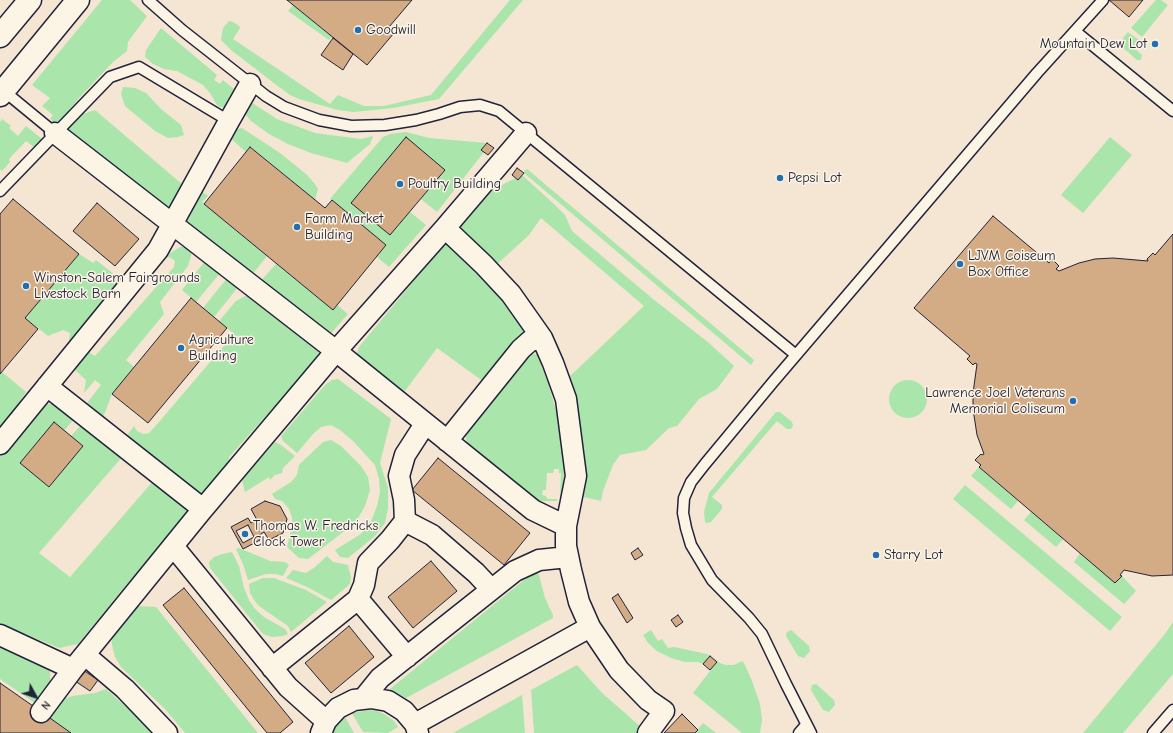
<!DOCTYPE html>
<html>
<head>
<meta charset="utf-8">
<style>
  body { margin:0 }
  #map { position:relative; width:1173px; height:733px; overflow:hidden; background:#f4e6d2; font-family:"Comic Neue",sans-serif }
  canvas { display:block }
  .north { position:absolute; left:16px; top:677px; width:40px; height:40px; -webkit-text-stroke:3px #fcf5e5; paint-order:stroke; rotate:130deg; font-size:11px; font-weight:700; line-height:16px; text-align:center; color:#22223b }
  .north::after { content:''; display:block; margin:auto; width:14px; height:18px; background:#22223b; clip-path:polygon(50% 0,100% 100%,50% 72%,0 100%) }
</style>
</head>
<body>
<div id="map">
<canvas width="1173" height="733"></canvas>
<div class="north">N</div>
</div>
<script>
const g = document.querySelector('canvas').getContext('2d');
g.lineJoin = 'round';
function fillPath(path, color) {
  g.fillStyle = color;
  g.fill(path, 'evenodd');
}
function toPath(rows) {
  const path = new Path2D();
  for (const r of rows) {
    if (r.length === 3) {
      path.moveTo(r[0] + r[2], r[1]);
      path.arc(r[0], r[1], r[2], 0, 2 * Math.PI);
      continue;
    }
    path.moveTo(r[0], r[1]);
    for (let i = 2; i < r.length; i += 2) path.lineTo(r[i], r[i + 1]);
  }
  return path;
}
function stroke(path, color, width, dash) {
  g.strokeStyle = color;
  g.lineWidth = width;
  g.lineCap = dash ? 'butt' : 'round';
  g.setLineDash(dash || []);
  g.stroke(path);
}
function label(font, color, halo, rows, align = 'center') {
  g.font = font + ' "Comic Neue",sans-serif';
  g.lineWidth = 3;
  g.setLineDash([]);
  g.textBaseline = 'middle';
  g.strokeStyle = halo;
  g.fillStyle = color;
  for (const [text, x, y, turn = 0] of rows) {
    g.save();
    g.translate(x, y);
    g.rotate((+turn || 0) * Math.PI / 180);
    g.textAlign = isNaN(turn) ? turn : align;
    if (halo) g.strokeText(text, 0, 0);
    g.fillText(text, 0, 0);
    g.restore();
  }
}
fillPath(toPath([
  [102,0,130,0,147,16,128,42,127,51,113,62,80,97,64,116,55,123,50,119,53,115,42,106,50,98,32,85],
  [510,0,523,0,439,99,393,108,354,112,338,110,299,99,290,95,279,87,231,50,221,40,223,28,229,21,233,22,239,26,240,28,233,39,330,104,338,95,364,106,384,106,431,95],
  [1156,0,1161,0,1168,5,1142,37,1131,28],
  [293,5,332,37,329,40,288,11],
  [161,28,217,75,214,80,220,84,223,80,236,91,227,108,220,107,217,105,210,93,203,85,177,71,164,69,153,64,145,57,146,50],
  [1128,32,1139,40,1133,47,1142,55,1141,60,1137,60,1121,46,1123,38],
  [123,87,135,88,146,93,161,109,181,125,184,135,178,137,168,138,155,131,125,106,121,94],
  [249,101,277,119,315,133,361,139,373,136,370,144,347,163,311,153,288,144,269,134,251,121,246,115,244,110],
  [95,110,183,185,169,210,66,132,77,116],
  [2,119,11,126,9,128,18,136,26,126,42,139,34,147,26,141,9,159,10,162,2,171,0,169,0,122],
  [242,128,280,153,306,174,315,184,318,189,315,200,251,147,246,152,229,137,233,130],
  [406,132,429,138,487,143,481,150,484,152,437,212,421,199,445,170,352,203,390,235,410,212,426,225,389,267,377,257,386,245,330,199,383,137,390,134],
  [1110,137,1132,155,1083,213,1061,195],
  [527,169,754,360,751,365,524,173,524,171],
  [522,175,554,204,565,215,572,231,653,299,709,343,734,366,717,389,699,399,677,426,669,428,646,450,620,455,613,465,603,491,601,501,580,496,568,378,644,306,541,218,529,235,495,266,458,229,485,193,516,178,518,180],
  [200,190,208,196,202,202,204,204,267,256,251,276,184,222],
  [445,243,449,244,469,262,503,300,518,320,526,333,484,382,437,348,402,395,356,357,359,347],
  [180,247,189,247,193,249,188,266,160,302,164,314,126,360,134,367,112,394,104,415,100,419,84,407,101,385,95,380,84,393,86,380,74,369,69,370,89,346,90,353,95,356,174,267,175,261,171,258,165,256],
  [79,254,93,263,96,260,124,282,68,347,70,333,63,330,48,336,25,318],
  [206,260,221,272,196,302,182,290],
  [276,264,333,310,337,305,348,314,327,338,259,283],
  [228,277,239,286,214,317,203,308],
  [249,294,318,349,319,357,302,385,291,388,229,457,228,468,206,493,199,493,192,489,125,438,134,426,137,431,143,434,149,433,159,422,234,334,219,321,236,301],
  [529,352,537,355,548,383,558,417,563,445,564,471,563,498,560,497,561,473,559,473,559,469,554,469,553,473,547,473,546,490,543,490,542,495,546,496,547,499,557,499,557,501,538,501,468,446,465,435,464,426],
  [2,372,26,392,0,430,0,374],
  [338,379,391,419,380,463,388,488,388,508,385,523,375,536,348,558,340,557,335,550,361,534,372,519,377,506,380,492,379,479,375,465,353,441,340,430,331,425,321,427,313,434,297,453,283,441,281,436,325,385,332,380],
  [908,399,19],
  [46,404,53,404,74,419,64,431,54,422,20,463,49,487,83,446,71,436,81,425,123,456,39,553,70,577,154,480,187,507,185,517,126,585,78,644,59,648,0,624,0,456,39,407],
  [776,412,780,412,792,422,793,426,791,429,787,429,777,421,712,497,722,505,722,509,711,522,707,523,705,522,704,512,709,493],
  [331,440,341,446,361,466,368,477,370,490,365,506,357,520,347,529,308,559,299,558,287,547,292,526,292,517,289,509,282,501,275,499,272,494,291,482,297,475,299,465,303,461,323,442],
  [275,442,281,445,295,456,283,468,282,473,275,475,270,480,269,477,245,492,242,480],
  [979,467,1018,501,1011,509,971,476],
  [965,485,1122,617,1110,631,953,499],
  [1031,512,1063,539,1056,547,1024,520],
  [239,548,270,561,285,562,289,565,283,576,275,574,266,574,248,580,243,564,236,549],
  [232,552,239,566,244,588,249,600,255,609,264,617,285,629,288,634,283,636,272,637,263,634,210,568,209,562,214,557,222,554],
  [1080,553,1115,583,1122,576,1136,591,1124,604,1074,562],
  [327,556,333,562,348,565,351,577,350,584,331,600,307,587,286,578,293,570,306,573,315,567],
  [535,571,539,575,545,598,553,615,553,618,406,698,390,689],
  [263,578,274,578,306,590,327,602,291,632,288,626,259,606,254,600,250,593,249,584],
  [138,606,156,607,258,733,185,733,165,709,121,667,115,657,112,645,111,631,128,611],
  [1173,622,1173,674,1123,733,1083,733,1165,634],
  [651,630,658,641,662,639,668,648,674,647,707,654,720,663,726,665,734,665,742,661,744,663,752,681,760,704,762,720,760,733,742,733,693,693,717,662,710,656,703,664,698,662,685,662,671,658,657,651,648,643,643,635],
  [791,630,809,646,810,651,804,658,798,656,786,636,787,632],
  [0,646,46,666,50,670,50,683,35,703,0,679],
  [577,665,601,692,641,727,637,733,534,733,531,690],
  [816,684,834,700,835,705,829,712,823,710,811,690,812,685],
  [106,689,134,714,152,733,71,733,48,717,61,700,72,696,95,693],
  [522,695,525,733,453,733],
  [370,710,377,711,384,714,394,721,398,727,388,733,363,732,352,713],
  [345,717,354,733,332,733,336,726],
  [703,723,716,733,695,733]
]), '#aae5ab');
const building = toPath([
  [287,0,412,0,389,27,394,33,367,65,287,0],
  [1109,0,1143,0,1129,17,1109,0],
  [333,38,353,54,343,70,321,55,333,38],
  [406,137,445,170,390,235,351,203,406,137],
  [487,143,494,148,488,155,481,150,487,143],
  [250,147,325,208,332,200,386,245,333,310,204,204,250,147],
  [517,168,524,173,518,180,512,175,517,168],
  [13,199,79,254,25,318,38,329,0,374,0,214,13,199],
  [97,203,139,239,115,266,73,231,97,203],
  [993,216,1049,263,1052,259,1059,266,1056,269,1059,271,1079,263,1095,259,1113,258,1148,261,1147,259,1153,253,1155,255,1173,234,1173,575,1152,576,1124,570,1120,575,1122,576,1115,583,979,467,981,465,975,460,981,454,982,455,984,454,977,435,973,409,973,393,977,364,975,363,973,365,967,359,970,356,914,308,993,216],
  [191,298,227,328,148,423,112,394,191,298],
  [54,422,83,446,49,487,20,463,54,422],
  [438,458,530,533,504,565,412,490,438,458],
  [265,501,280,506,287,519,283,533,269,540,264,532,258,536,260,540,243,549,231,527,248,518,251,523,257,520,251,509,265,501],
  [248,525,254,537,243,543,236,531,248,525],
  [638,548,643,555,635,560,631,553,638,548],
  [431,561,457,591,413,628,388,597,431,561],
  [184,588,293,722,280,733,267,733,163,605,184,588],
  [618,594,633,618,627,623,612,598,618,594],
  [678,615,683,622,676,627,671,620,678,615],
  [349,626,374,657,331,693,305,663,349,626],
  [710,656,717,662,710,670,703,664,710,656],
  [83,670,98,680,90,691,75,681,83,670],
  [0,683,33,706,71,733,0,733,0,683],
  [682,714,698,730,695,733,664,733,682,714]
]);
fillPath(building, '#d3ab84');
stroke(building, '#22223b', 1);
const lane = toPath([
  [148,0,182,30,266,96,284,107,319,120,351,126,385,125,416,120,439,114,460,107,480,105,499,111,796,355],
  [1075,31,1173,111],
  [4,91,55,133],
  [0,191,110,77,139,67,229,121],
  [799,733,806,725],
  [811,733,786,684,762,634,749,618,712,580,691,545,686,528,683,513,684,498,691,482,705,464,773,382,1037,73,1103,0],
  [1153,733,1173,710]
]);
const street = toPath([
  [445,228,484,265,511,294,542,338,553,363,566,399,576,476,566,526,533,510,336,351,445,228,526,133],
  [47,386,203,509,336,351,55,133],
  [447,441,521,349,530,341,542,338],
  [0,444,158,250,229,121,250,84],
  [405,521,432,535,476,573,491,589],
  [566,526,566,546,571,570,579,602,590,627,619,670,648,700,664,711,648,733],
  [173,546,288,687,326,721],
  [358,599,407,657],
  [0,635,73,669,203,509],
  [85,655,125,689,167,733],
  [272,668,358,599,364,585,368,563,390,540,405,521,404,500,399,476,405,455,425,424],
  [363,699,380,678,515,571,539,560,568,557],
  [41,712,73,669],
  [415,724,590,627],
  [321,733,326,721,338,708,354,700,371,698,388,701,404,711,415,724,418,733]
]);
const secondary = toPath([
  [0,36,30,0],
  [0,95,78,0]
]);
stroke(lane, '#22223b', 13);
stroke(street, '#22223b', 23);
stroke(secondary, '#22223b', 25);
stroke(lane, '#fcf5e5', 10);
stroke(street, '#fcf5e5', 20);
stroke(secondary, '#fcf5e5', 22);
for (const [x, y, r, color] of [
  [358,30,4,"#1f6fb2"],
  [1155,44,4,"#1f6fb2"],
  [780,178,4,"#1f6fb2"],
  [400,184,4,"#1f6fb2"],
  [297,227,4,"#1f6fb2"],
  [960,264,4,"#1f6fb2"],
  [26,286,4,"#1f6fb2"],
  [181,348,4,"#1f6fb2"],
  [1073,401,4,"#1f6fb2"],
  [245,534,4,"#1f6fb2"],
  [876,555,4,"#1f6fb2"]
]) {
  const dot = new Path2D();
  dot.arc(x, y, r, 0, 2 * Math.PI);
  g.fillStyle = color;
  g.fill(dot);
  stroke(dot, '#fcf5e5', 1.5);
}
label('14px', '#22223b', '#fcf5e5', [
  ["Goodwill",366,30],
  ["Mountain Dew Lot",1147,44,"right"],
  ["Pepsi Lot",788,178],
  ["Poultry Building",408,184],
  ["Farm Market",305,219],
  ["Building",305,235],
  ["LJVM Coiseum",968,256],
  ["Box Office",968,272],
  ["Winston-Salem Fairgrounds",34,278],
  ["Livestock Barn",34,294],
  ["Agriculture",189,340],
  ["Building",189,356],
  ["Lawrence Joel Veterans",1065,393,"right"],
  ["Memorial Coliseum",1065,409,"right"],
  ["Thomas W. Fredricks",253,526],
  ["Clock Tower",253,542],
  ["Starry Lot",884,555]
], 'left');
</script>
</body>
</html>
